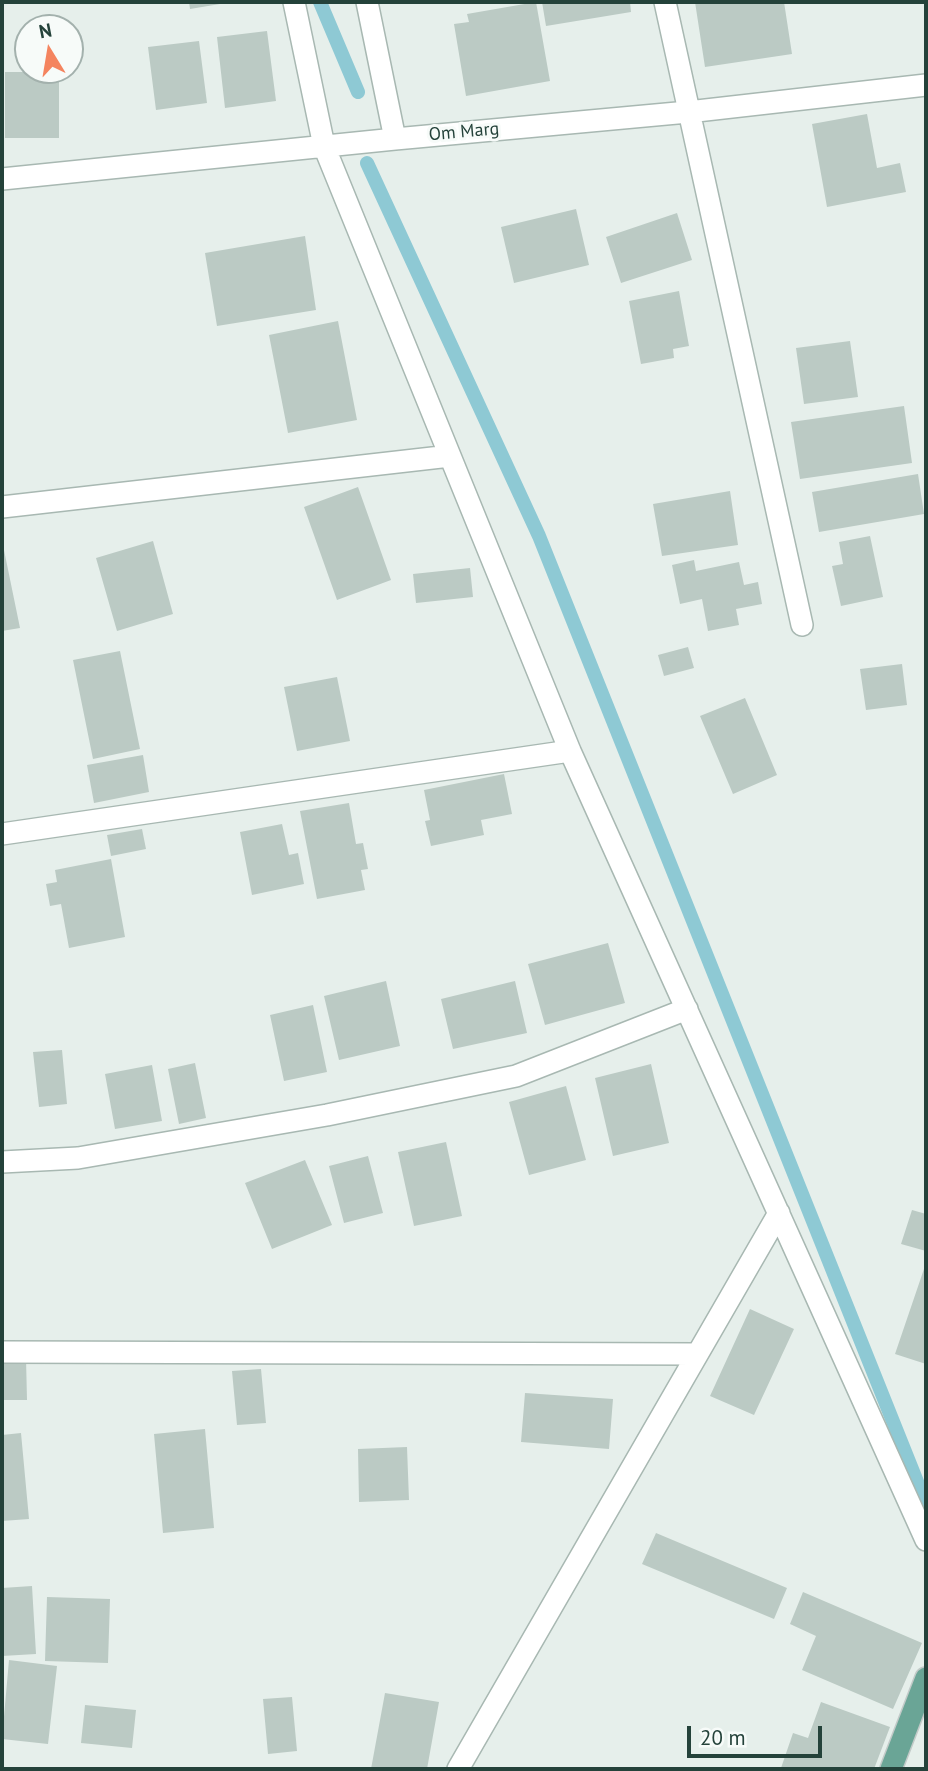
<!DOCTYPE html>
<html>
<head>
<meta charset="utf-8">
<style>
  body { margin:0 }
  #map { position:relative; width:928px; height:1771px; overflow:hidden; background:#e6efeb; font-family:"PT Sans",sans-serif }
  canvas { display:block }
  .frame { position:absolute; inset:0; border:4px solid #24423a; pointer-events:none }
  .north { position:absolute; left:14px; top:14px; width:70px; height:70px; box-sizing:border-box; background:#f7fbf9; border:2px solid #a3b1ad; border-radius:50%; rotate:349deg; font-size:19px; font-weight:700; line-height:28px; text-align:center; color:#24423a }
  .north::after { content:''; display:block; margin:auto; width:24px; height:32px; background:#f4845f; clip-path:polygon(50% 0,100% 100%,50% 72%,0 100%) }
  .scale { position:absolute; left:687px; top:1726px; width:135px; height:32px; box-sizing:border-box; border:4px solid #24423a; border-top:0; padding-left:9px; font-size:21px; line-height:24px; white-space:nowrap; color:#24423a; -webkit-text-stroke:5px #f7fbf9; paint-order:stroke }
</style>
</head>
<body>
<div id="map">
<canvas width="928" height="1771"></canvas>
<div class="frame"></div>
<div class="north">N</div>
<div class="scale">20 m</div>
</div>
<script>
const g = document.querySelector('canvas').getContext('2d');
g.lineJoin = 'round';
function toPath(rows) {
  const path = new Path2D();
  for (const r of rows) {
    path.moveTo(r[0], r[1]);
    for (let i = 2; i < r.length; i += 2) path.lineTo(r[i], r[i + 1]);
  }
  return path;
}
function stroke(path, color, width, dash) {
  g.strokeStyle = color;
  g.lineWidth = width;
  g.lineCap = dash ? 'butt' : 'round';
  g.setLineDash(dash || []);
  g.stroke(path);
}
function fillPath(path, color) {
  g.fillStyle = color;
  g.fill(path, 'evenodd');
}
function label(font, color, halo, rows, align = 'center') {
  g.font = font + ' "PT Sans",sans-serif';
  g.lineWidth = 6;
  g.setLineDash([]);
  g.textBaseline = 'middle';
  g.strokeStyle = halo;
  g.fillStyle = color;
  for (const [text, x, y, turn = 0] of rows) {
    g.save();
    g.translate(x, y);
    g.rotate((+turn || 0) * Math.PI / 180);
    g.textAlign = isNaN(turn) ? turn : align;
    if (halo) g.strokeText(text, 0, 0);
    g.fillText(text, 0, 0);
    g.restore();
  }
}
stroke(toPath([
  [320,2,358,92],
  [367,163,539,536,926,1504]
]), '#8ec9d4', 14);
fillPath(toPath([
  [189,2,226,2,226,3,190,9],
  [536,2,550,81,466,96,454,24,469,22,467,14],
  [542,2,630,2,631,12,546,26],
  [695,2,784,2,792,54,705,67],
  [267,31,276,101,225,108,217,37],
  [199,41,207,103,156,110,148,47],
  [5,72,59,72,59,138,5,138],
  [867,114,877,168,900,163,906,192,827,207,812,124],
  [576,209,589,265,514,283,501,227],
  [677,213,692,260,621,283,606,237],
  [305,236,316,310,217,326,205,253],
  [679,291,689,346,673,349,674,358,641,364,629,301],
  [338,321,357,420,288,433,269,335],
  [850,341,858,397,804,404,796,348],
  [904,406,912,463,800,479,791,422],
  [918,474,924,514,819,532,812,492],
  [358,487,391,580,337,600,304,507],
  [730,491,738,545,662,556,653,504],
  [870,536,883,597,841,606,832,566,843,564,839,542],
  [153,541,173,614,117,631,96,558],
  [2,550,4,550,20,628,2,631],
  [694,560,696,571,739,562,744,585,758,582,762,604,736,609,739,625,708,631,702,599,680,604,672,565],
  [470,568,473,597,416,603,413,574],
  [688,647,694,668,664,676,658,655],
  [120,651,140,749,93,759,73,660],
  [902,664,907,705,866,710,860,669],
  [337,677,350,741,297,751,284,687],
  [745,698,777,775,733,794,700,716],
  [143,755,149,792,94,803,87,765],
  [504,774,512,814,481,820,484,835,431,846,425,821,430,820,424,790],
  [349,803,356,844,363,843,368,869,361,870,365,890,317,899,300,811],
  [282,824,289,855,298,853,304,884,252,895,240,832],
  [142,829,146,849,111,856,107,835],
  [111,859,125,937,69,948,61,904,50,906,46,884,57,882,55,870],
  [608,943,625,1003,545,1025,528,964],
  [386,981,400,1046,339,1060,324,996],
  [515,981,527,1033,453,1049,441,999],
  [313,1005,327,1072,284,1081,270,1015],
  [62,1050,67,1104,39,1107,33,1052],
  [195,1063,206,1118,179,1124,168,1069],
  [651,1064,669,1143,613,1156,595,1078],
  [152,1065,162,1121,115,1129,105,1074],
  [566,1086,586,1160,529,1175,509,1102],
  [446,1142,462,1216,414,1226,398,1152],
  [368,1156,383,1213,344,1223,329,1166],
  [305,1160,332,1225,272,1249,245,1183],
  [912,1210,926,1214,926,1251,901,1244],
  [926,1263,926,1364,895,1354],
  [750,1309,794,1329,754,1415,710,1396],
  [26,1358,27,1400,2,1400,2,1359],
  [261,1369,266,1423,237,1425,232,1371],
  [525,1393,613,1399,609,1449,521,1442],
  [205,1429,214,1528,163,1533,154,1434],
  [21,1433,29,1519,2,1521,2,1435],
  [407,1447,409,1500,359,1502,358,1449],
  [656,1533,787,1588,774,1619,642,1564],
  [32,1586,36,1654,2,1656,2,1588],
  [803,1592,922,1643,893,1709,802,1670,816,1636,790,1624],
  [47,1597,110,1599,108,1663,45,1661],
  [9,1660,57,1666,48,1744,2,1739],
  [385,1693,439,1702,427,1769,371,1769],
  [292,1697,297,1751,268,1754,263,1699],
  [821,1702,890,1727,874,1769,781,1768,793,1733,808,1738],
  [85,1705,136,1710,132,1748,81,1743]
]), '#bbcac4');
const minor = toPath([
  [294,2,324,146,570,751,926,1540],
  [367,2,395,139],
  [665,2,802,625],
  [2,179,395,139,688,112,926,85],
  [2,507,450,456],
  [2,834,570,751],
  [2,1162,78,1158,327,1115,516,1076,687,1009],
  [3,1352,697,1354],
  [458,1769,779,1213]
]);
const major = toPath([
  [891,1769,926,1678]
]);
stroke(minor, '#a8b8b2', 24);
stroke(major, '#c2cac8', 24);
stroke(minor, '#fff', 21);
stroke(major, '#6aa596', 21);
label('18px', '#24423a', '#f7fbf9', [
  ["Om Marg",464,132,-5]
]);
</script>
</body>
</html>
